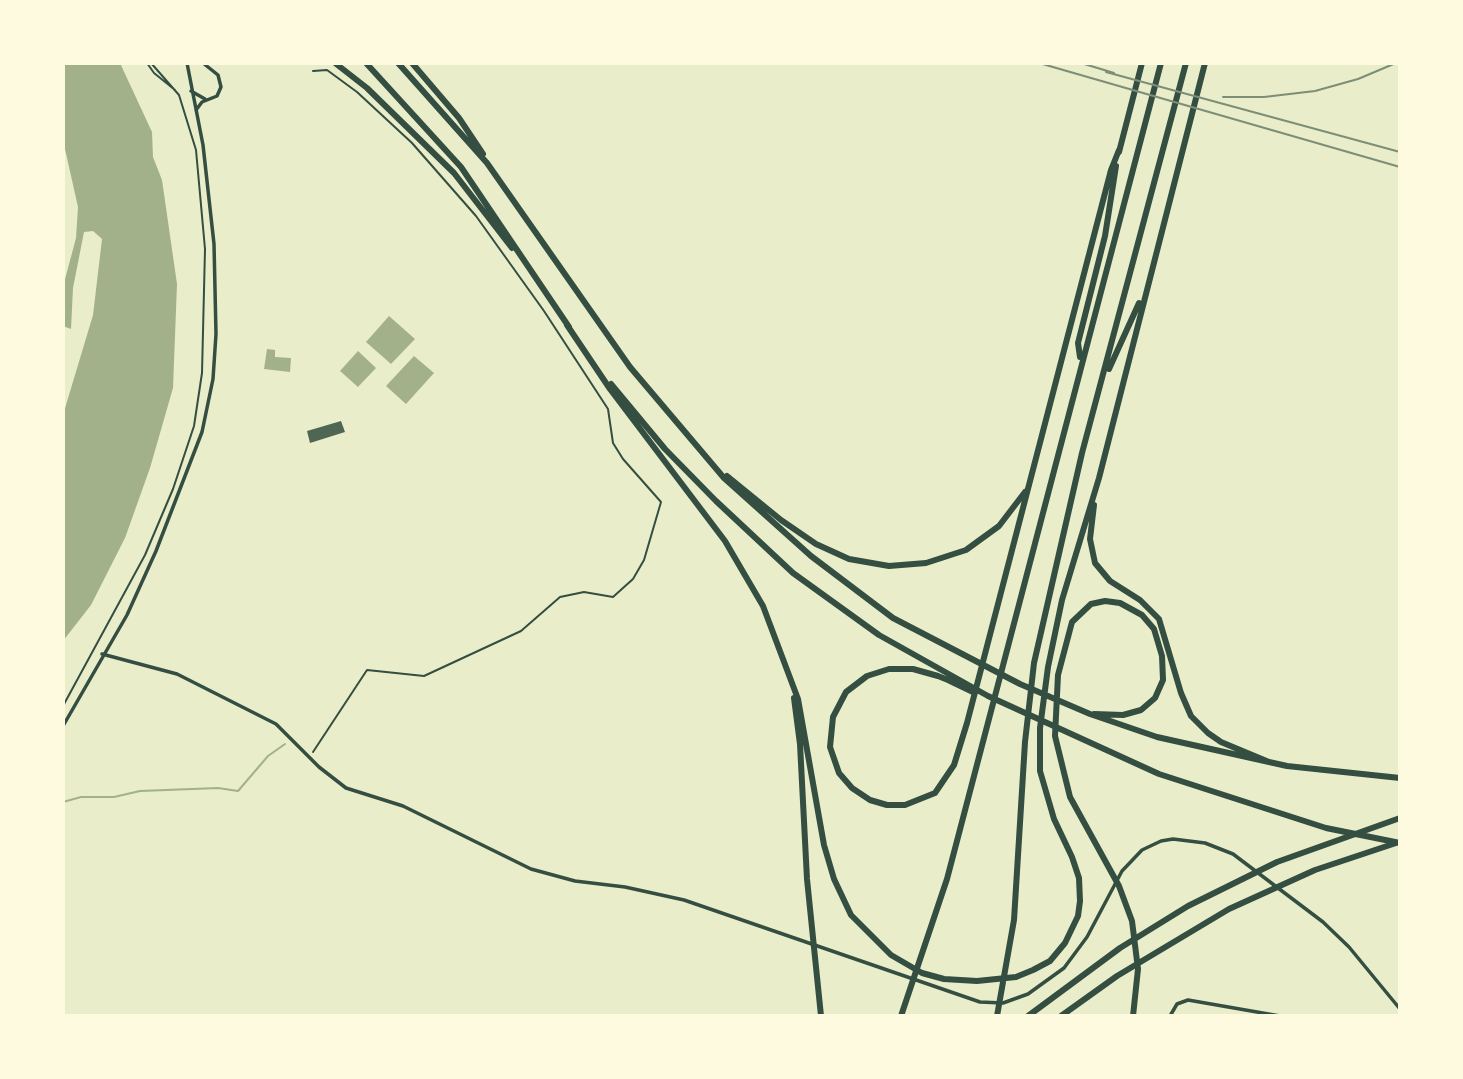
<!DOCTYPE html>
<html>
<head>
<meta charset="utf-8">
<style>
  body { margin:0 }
  #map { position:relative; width:1463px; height:1079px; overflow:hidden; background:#e9edc9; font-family:"Open Sans",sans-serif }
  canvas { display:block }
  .frame { position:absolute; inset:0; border:65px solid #fefae0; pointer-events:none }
</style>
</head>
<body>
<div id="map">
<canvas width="1463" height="1079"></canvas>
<div class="frame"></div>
</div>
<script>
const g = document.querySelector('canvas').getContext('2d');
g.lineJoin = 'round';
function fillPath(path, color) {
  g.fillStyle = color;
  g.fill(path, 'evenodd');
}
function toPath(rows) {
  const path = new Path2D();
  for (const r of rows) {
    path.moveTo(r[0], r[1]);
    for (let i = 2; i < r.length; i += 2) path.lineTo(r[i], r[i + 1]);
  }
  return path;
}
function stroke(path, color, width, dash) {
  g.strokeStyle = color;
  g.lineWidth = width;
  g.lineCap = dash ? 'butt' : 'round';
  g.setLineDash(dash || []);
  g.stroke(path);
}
fillPath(toPath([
  [63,63,120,63,152,132,153,157,162,180,177,284,173,388,150,468,125,538,91,605,63,641,63,415,93,315,102,239,93,231,84,232,73,288,71,329,63,326,64,283,76,238,78,207,63,140],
  [389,316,415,339,391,364,366,342],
  [267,349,275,350,275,357,291,358,290,372,264,369],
  [358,351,376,368,358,387,340,371],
  [414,356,434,373,406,404,386,386]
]), '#a3b18a');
stroke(toPath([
  [63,802,81,797,114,797,140,791,218,788,238,791,268,756,285,744]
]), '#a3b18a', 2);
fillPath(toPath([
  [341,421,345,432,310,443,307,431]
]), '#4f6655');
stroke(toPath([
  [147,63,154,73,175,90],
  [313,71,327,70,357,92,412,143,476,216,544,311,608,409,613,443,623,459,661,502,644,560,633,579,613,597,584,592,560,597,521,631,424,676,367,670,313,752],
  [63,706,145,555,173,489,194,426,202,373,205,249,196,150,179,95,151,63]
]), '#344e41', 2);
stroke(toPath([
  [191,91,205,99],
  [196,110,202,102,217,96,221,87,218,75,203,63],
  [102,654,177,674,276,724,319,767,346,788,403,806,531,869,575,881,625,887,684,900,980,1002,1003,1003,1028,994,1064,968,1087,937,1122,871,1142,850,1161,841,1173,839,1205,843,1233,854,1323,922,1349,947,1400,1009],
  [63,726,127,615,156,551,202,432,213,379,216,334,214,244,203,145,187,63],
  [1170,1016,1177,1004,1188,1000,1280,1016]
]), '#344e41', 3.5);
stroke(toPath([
  [335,63,367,88,454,173,512,248],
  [366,63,461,167,569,327],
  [398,63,487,163,630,367,724,478,811,556,893,618,1020,684,1090,714,1157,737,1287,766,1400,778],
  [412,63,459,118,483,154],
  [1119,152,1142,63],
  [567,325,610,389,725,541,763,606,798,699,824,845,834,879,851,915,891,955,922,973,944,979,977,981,1016,977,1033,970,1050,961,1065,943,1078,916,1080,901,1079,878,1072,857,1054,819,1040,771,1040,728,1048,667,1062,600,1099,478,1205,63],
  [1080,357,1078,343,1105,236,1116,166],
  [1109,369,1139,303],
  [611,384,665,449,716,501,793,573,879,635,988,696,1159,774,1326,828,1400,843],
  [727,476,781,520,816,544,849,559,889,566,926,563,966,550,999,526,1025,492],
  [1094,505,1090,539,1095,563,1110,581,1140,600,1159,619,1181,693,1191,716,1208,733,1221,742,1269,762],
  [975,693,948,680,938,676,913,669,889,669,867,676,846,692,833,717,830,747,839,773,852,788,870,800,887,805,905,805,935,793,954,765,967,723,1111,170,1119,150],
  [794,698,800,744,807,879,821,1016],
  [1094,714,1123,715,1141,710,1155,698,1163,680,1162,656,1154,629,1142,615,1120,603,1105,601,1091,604,1072,622,1058,675,1055,736,1070,797,1119,886,1132,921,1138,969,1133,1016],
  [901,1016,947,879,1161,63],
  [997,1016,1014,920,1025,742,1034,663,1082,453,1186,63],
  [1028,1016,1120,948,1188,906,1277,862,1400,818],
  [1061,1016,1117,976,1229,909,1315,870,1396,843]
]), '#344e41', 6);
stroke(toPath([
  [1039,63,1400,167],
  [1081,63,1114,73],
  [1106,72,1400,152],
  [1223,97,1264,97,1315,91,1358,79,1396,63]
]), '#7c8e77', 2);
</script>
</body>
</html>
